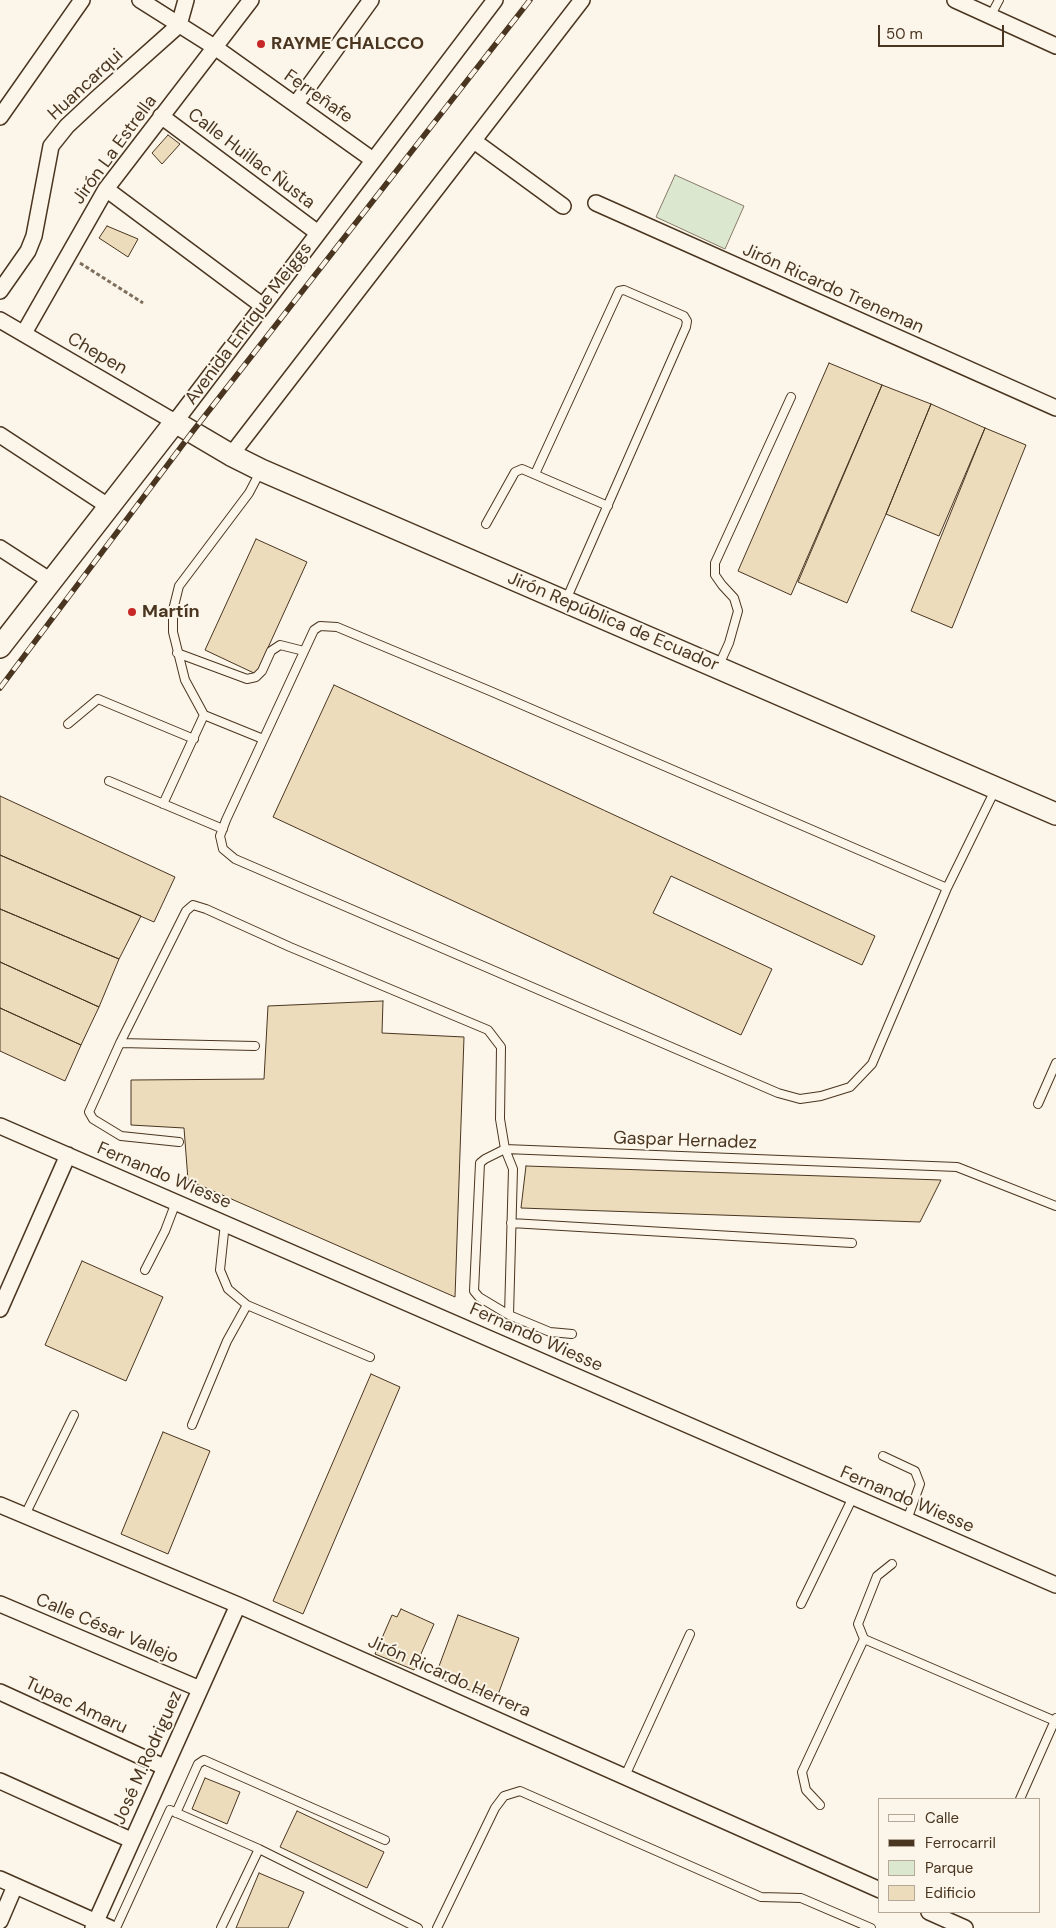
<!DOCTYPE html>
<html>
<head>
<meta charset="utf-8">
<style>
  body { margin:0 }
  #map { position:relative; width:1056px; height:1928px; overflow:hidden; background:#fbf6e9; font-family:"DM Sans",sans-serif }
  canvas { display:block }
  .legend { position:absolute; left:878px; top:1798px; width:162px; height:115px; box-sizing:border-box; background:#fbf6e9; border:1px solid #b4a999; margin:0; padding:6px 9px; list-style:none; font-size:15px; color:#4a3520 }
  .legend li { display:flex; align-items:center; gap:10px; height:25px }
  .legend b { width:25px; border:1px solid #b4a999 }
  .scale { position:absolute; left:878px; top:25px; width:126px; height:22px; box-sizing:border-box; border:2px solid #4a3520; border-top:0; padding-left:6px; font-size:15px; line-height:18px; white-space:nowrap; color:#4a3520; -webkit-text-stroke:4px #fbf6e9; paint-order:stroke }
</style>
</head>
<body>
<div id="map">
<canvas width="1056" height="1928"></canvas>
<ul class="legend">
<li><b style="height:6px;background:#fbf6e9"></b>Calle</li>
<li><b style="height:6px;background:#4a3520"></b>Ferrocarril</li>
<li><b style="height:14px;background:#dce7d0"></b>Parque</li>
<li><b style="height:14px;background:#ecdcbc"></b>Edificio</li>
</ul>
<div class="scale">50 m</div>
</div>
<script>
const g = document.querySelector('canvas').getContext('2d');
g.lineJoin = 'round';
function fillPath(path, color) {
  g.fillStyle = color;
  g.fill(path, 'evenodd');
}
function toPath(rows) {
  const path = new Path2D();
  for (const r of rows) {
    path.moveTo(r[0], r[1]);
    for (let i = 2; i < r.length; i += 2) path.lineTo(r[i], r[i + 1]);
  }
  return path;
}
function stroke(path, color, width, dash) {
  g.strokeStyle = color;
  g.lineWidth = width;
  g.lineCap = dash ? 'butt' : 'round';
  g.setLineDash(dash || []);
  g.stroke(path);
}
function label(font, color, halo, rows, align = 'center') {
  g.font = font + ' "DM Sans",sans-serif';
  g.lineWidth = 4;
  g.setLineDash([]);
  g.textBaseline = 'middle';
  g.strokeStyle = halo;
  g.fillStyle = color;
  for (const [text, x, y, turn = 0] of rows) {
    g.save();
    g.translate(x, y);
    g.rotate((+turn || 0) * Math.PI / 180);
    g.textAlign = isNaN(turn) ? turn : align;
    if (halo) g.strokeText(text, 0, 0);
    g.fillText(text, 0, 0);
    g.restore();
  }
}
const green = toPath([
  [675,175,744,206,725,249,656,217,675,175]
]);
fillPath(green, '#dce7d0');
stroke(green, '#887966', 1);
const building = toPath([
  [168,135,180,144,162,164,152,153,168,135],
  [107,226,138,239,128,257,99,238,107,226],
  [829,363,882,385,791,595,738,571,829,363],
  [882,385,931,404,886,514,847,603,798,582,882,385],
  [931,404,985,428,939,536,886,514,931,404],
  [985,428,1026,445,952,628,911,611,985,428],
  [256,539,307,562,256,674,205,650,256,539],
  [334,685,875,936,862,965,671,876,653,913,772,969,741,1035,273,817,334,685],
  [0,796,175,877,154,922,0,855,0,796],
  [0,855,141,916,119,959,0,909,0,855],
  [0,909,119,959,99,1007,0,962,0,909],
  [0,962,99,1007,81,1045,0,1008,0,962],
  [383,1001,382,1033,464,1037,455,1297,188,1180,184,1128,131,1125,131,1080,264,1079,268,1006,383,1001],
  [0,1008,81,1045,65,1081,0,1051,0,1008],
  [526,1166,941,1180,920,1222,521,1208,526,1166],
  [82,1261,163,1297,126,1381,45,1345,82,1261],
  [371,1374,400,1387,303,1614,273,1601,371,1374],
  [163,1432,210,1451,168,1554,121,1534,163,1432],
  [401,1609,434,1624,414,1670,375,1654,392,1615,397,1617,401,1609],
  [458,1615,519,1638,496,1700,435,1677,458,1615],
  [205,1778,240,1792,227,1824,192,1809,205,1778],
  [297,1811,384,1852,367,1888,280,1847,297,1811],
  [259,1873,304,1892,288,1928,236,1928,259,1873]
]);
fillPath(building, '#ecdcbc');
stroke(building, '#4a3520', 1);
const lane = toPath([
  [990,17,999,0],
  [260,472,249,493,179,586,173,610,173,632,185,680,204,715,263,739],
  [535,474,619,291,624,290,684,316,687,321,686,327,566,600],
  [486,524,515,472,522,469,608,506],
  [177,653,247,679,256,677,262,671,271,651,280,645,304,651],
  [719,665,729,643,738,611,734,598,722,585,715,575,715,563,791,397],
  [68,724,98,699,194,739],
  [109,781,223,829],
  [163,804,204,715],
  [947,888,490,691,337,627,320,626,314,630,226,820,220,836,223,849,235,859,778,1093,800,1099,821,1096,850,1087,872,1064,947,888,996,788],
  [120,1043,255,1046],
  [1038,1104,1056,1063],
  [179,1142,121,1136,93,1119,89,1112,120,1043,186,911,193,905,206,909,290,947,488,1030,501,1047,500,1119,505,1149,513,1169,509,1315],
  [511,1223,852,1243],
  [145,1270,165,1231,176,1202],
  [247,1305,370,1357],
  [572,1334,550,1332,509,1315,479,1297,474,1291,480,1163,485,1159,505,1149,957,1167,1056,1206],
  [192,1425,227,1341,247,1305,228,1289,220,1270,225,1223],
  [883,1456,915,1471,920,1484,907,1520],
  [25,1515,74,1415],
  [892,1564,877,1576,858,1624,864,1639,1055,1721],
  [801,1604,853,1497],
  [625,1776,690,1634],
  [1020,1799,1056,1718],
  [820,1805,806,1790,802,1772,864,1639],
  [176,1813,198,1764,204,1760,385,1840],
  [116,1928,170,1810,259,1849,418,1928],
  [221,1928,259,1849],
  [437,1928,495,1808,504,1796,520,1791,761,1897,801,1898,871,1928]
]);
const street = toPath([
  [140,0,216,48,373,160],
  [955,0,1056,46],
  [296,104,371,0],
  [161,116,318,233],
  [0,117,82,0],
  [474,141,563,206],
  [106,189,263,306],
  [596,203,1056,408],
  [0,291,28,251,34,236,51,146,67,126,96,99,179,25,186,0],
  [0,320,175,422,495,0],
  [24,333,106,189,251,0],
  [0,435,108,506],
  [231,455,582,0],
  [0,548,51,581],
  [0,1126,1056,1585],
  [0,1309,68,1155],
  [0,1505,238,1605,880,1890],
  [0,1604,200,1689],
  [0,1692,164,1767],
  [0,1781,131,1840],
  [0,1879,110,1928],
  [929,1912,965,1928],
  [0,1921,15,1886],
  [93,1928,238,1605]
]);
const secondary = toPath([
  [0,647,175,422,231,455,261,470,1056,814]
]);
stroke(lane, '#4a3520', 10);
stroke(street, '#4a3520', 18);
stroke(secondary, '#4a3520', 24);
stroke(toPath([
  [80,263,143,303]
]), '#7f6f5c', 3, [4, 2.5]);
stroke(lane, '#fbf6e9', 8);
stroke(street, '#fbf6e9', 15);
stroke(secondary, '#fbf6e9', 21);
const rail = toPath([
  [0,688,193,431,530,0]
]);
stroke(rail, '#4a3520', 5.5);
stroke(rail, '#fbf6e9', 4, [11]);
for (const [x, y, r, color] of [
  [261,44,5,"#c62828"],
  [132,612,5,"#c62828"]
]) {
  const dot = new Path2D();
  dot.arc(x, y, r, 0, 2 * Math.PI);
  g.fillStyle = color;
  g.fill(dot);
  stroke(dot, '#fbf6e9', 2);
}
label('bold 18px', '#4a3520', '#fbf6e9', [
  ["RAYME CHALCCO",271,44],
  ["Martín",142,612]
], 'left');
label('18px', '#4a3520', '#fbf6e9', [
  ["Huancarqui",86,85,-43],
  ["Ferreñafe",318,97,35],
  ["Jirón La Estrella",115,150,-54],
  ["Calle Huillac Ñusta",251,159,37],
  ["Jirón Ricardo Treneman",833,289,24],
  ["Avenida Enrique Meiggs",249,324,-53],
  ["Chepen",97,354,30],
  ["Jirón República de Ecuador",613,622,23],
  ["Gaspar Hernadez",685,1141,2],
  ["Fernando Wiesse",164,1176,23],
  ["Fernando Wiesse",536,1338,24],
  ["Fernando Wiesse",907,1500,23],
  ["Calle César Vallejo",107,1629,23],
  ["Jirón Ricardo Herrera",449,1677,24],
  ["Tupac Amaru",76,1706,25],
  ["José M.Rodriguez",148,1758,-66]
]);
</script>
</body>
</html>
